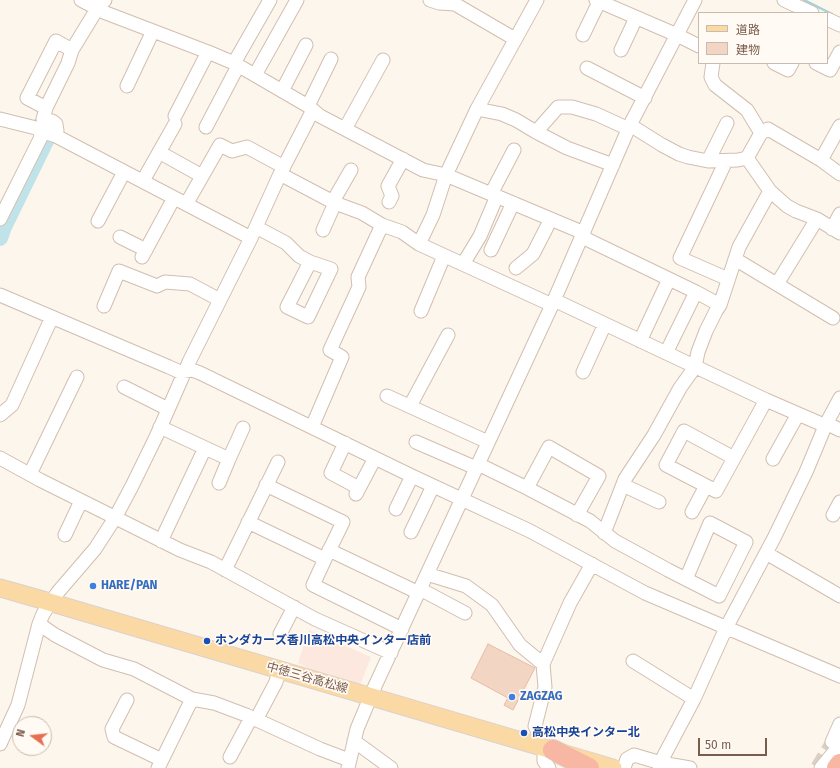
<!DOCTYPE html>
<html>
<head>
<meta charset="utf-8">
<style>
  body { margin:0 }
  #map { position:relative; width:840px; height:768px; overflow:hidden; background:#fdf6ec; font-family:"Fira Sans","Noto Sans JP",sans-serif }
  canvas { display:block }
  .legend { position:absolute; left:698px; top:12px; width:130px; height:52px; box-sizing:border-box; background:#fffaf3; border:1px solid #cabbb1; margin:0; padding:5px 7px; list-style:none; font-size:12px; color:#7a5c4d }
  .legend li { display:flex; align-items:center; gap:8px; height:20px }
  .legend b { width:20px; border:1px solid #cabbb1 }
  .north { position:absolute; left:12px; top:716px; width:40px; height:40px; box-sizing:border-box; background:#fffaf3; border:1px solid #cabbb1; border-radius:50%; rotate:285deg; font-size:11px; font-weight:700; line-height:16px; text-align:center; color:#7a5c4d }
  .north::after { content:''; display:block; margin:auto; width:14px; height:18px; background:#e76f51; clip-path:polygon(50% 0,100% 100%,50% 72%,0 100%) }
  .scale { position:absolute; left:698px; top:738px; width:69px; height:18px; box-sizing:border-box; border:2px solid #7a5c4d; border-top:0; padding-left:5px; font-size:12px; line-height:14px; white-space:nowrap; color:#7a5c4d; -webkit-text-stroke:3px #fffaf3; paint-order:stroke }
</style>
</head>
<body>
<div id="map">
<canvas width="840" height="768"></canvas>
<ul class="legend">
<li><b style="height:5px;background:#fbd9a5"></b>道路</li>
<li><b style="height:11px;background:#f3d5c3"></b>建物</li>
</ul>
<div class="north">N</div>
<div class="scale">50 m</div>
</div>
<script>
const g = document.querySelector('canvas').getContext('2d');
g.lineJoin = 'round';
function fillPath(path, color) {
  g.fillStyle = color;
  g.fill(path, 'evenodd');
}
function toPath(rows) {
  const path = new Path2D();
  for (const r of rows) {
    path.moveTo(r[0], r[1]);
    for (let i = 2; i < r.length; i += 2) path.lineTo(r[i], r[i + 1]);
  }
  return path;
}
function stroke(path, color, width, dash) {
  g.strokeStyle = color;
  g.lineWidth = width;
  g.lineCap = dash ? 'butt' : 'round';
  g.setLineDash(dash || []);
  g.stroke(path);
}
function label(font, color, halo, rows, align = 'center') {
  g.font = font + ' "Fira Sans","Noto Sans JP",sans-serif';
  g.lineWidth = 3.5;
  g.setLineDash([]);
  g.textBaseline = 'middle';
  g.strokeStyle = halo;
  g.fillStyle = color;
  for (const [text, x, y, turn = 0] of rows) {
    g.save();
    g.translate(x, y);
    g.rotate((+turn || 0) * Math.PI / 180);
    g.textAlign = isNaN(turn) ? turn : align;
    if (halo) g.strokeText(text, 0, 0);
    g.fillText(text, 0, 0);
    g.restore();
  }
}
fillPath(toPath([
  [309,630,371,657,357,693,298,663]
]), '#fde8e0');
stroke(toPath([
  [804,0,832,14]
]), '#a5d3da', 2.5);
stroke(toPath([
  [0,238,4,227,46,141,48,131,46,128,39,126]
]), '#bfe3e8', 16);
const building = toPath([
  [488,644,535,668,513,710,504,705,508,698,471,678,488,644]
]);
fillPath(building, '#f3d5c3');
stroke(building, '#e6bba3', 1);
stroke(toPath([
  [817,767,832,742]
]), '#dcd0c4', 13, [13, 6]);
const minor = toPath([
  [81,0,106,13,208,52,234,63,308,106,320,116,423,170,446,175,584,233],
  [430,0,439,3,455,4,460,7,515,39],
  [537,0,477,109,446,175,433,215,419,244,552,305],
  [596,0,677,35,699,46],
  [784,0,812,13],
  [827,19,840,25],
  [583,35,599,2],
  [621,50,636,18],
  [234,63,270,0],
  [713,63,711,77,715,85,747,110,761,133],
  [774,63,788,70,792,63],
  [816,63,830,70,840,52],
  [587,68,645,98],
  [255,75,297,0],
  [127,86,153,31],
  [282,91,306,45],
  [308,106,331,59],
  [46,108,27,98,56,41,72,50],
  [477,109,502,114,516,120,536,132,567,148,613,165],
  [175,116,208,52],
  [0,119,36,128,40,131,41,137,0,219],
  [630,125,662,145,679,154,688,157,708,161,738,160,747,158,761,133,768,129,821,160,840,174],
  [206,127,238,66],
  [345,129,383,60],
  [536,132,558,107,572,107,596,114,629,129],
  [41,133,44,132,56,136,57,131,56,124,52,121,43,119,46,108,68,63,72,50,97,9,105,0],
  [56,136,251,238],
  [159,152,202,176],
  [821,160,840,126],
  [708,161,727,123],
  [726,161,680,258,728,279],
  [280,174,335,203,362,213,382,225,402,232,419,244],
  [145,177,175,124],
  [770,191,787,206,796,211,817,219,840,233],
  [491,194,514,150],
  [188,201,220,145,232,151,247,147,284,167],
  [389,202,392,196,388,186,403,159],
  [98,221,124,172],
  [256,227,286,243,299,256,310,262,331,269,308,317,287,307,310,262],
  [832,229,840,214],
  [323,230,335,203,336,196,351,170],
  [120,237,146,250],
  [582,237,696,292,720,305],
  [491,250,513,203],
  [142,257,174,198],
  [735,259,833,318],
  [463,264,480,236,497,196],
  [516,268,533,254,551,219],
  [777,284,817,219],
  [0,295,169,367,180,372,192,370,200,373,412,476,530,531,645,593,840,676],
  [554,300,766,400,819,423,832,426,840,430],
  [104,306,119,271,157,286,165,282,190,284,220,300],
  [421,311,444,256],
  [640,341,669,279],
  [666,353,696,292],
  [583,372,605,324],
  [124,387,168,409],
  [387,396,488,442],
  [410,406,448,335],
  [0,415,12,405,52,317],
  [160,427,229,459,243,428],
  [312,427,342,357,330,350,359,287,358,277,382,225],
  [416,442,476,468],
  [345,443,331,473,359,488],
  [0,458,40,480,180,550,211,562,315,619,391,653],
  [734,458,684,431,666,465,716,491,766,400],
  [773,459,798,414],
  [478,464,527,488,590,521,615,541,668,570,719,596,746,542,710,523,686,579],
  [30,474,77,377],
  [219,483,229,459],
  [623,485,659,502],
  [527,488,549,447,599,476,577,515],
  [356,494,375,458],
  [396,509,412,476],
  [692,512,706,486],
  [833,515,840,502],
  [248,522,325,559,343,522,266,485],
  [411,532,433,486],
  [604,533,625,479,654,435,680,388,695,367,698,352,706,331,716,311,720,305,739,247,770,191,747,158],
  [65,535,81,501],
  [161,541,205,448],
  [329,550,419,593],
  [766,553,840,596],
  [325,559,313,585,402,629],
  [225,570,278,462],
  [427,574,466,586,492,605,520,645,543,664,545,687,535,726,539,734,536,746],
  [420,589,465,613],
  [39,624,55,635,103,660,134,669,192,699,214,703,246,715,320,749,349,760],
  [280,634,294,607],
  [633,661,694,699],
  [543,664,570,603,592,564],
  [127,700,112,729,114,737,162,760],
  [256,720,276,682,279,670],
  [354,741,391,768],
  [832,742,840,724],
  [0,744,18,705,39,624,43,614,58,592,95,549,115,518,132,486,156,437,189,362,251,238,280,174,313,110],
  [544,748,544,761,549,768],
  [230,757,251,718],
  [659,765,694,699,726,628,774,538,806,472,826,424,840,398],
  [158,768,192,699],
  [348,768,357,729,375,686,552,305,630,125,695,0],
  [624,768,627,759,634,755,661,763,690,768],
  [821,768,840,745]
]);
const major = toPath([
  [0,588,39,599,613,768]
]);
const highway = toPath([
  [553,750,589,768],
  [837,768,840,764]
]);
stroke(minor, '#d1beb0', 15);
stroke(major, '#dad1cd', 19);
stroke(highway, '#dad1cd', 22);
stroke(minor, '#fff', 13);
stroke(major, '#fbd9a5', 17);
stroke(highway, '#f7b7a3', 20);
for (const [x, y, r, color] of [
  [93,586,4,"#3f7fe0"],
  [207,641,4,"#1a4fb4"],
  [512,697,4,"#3f7fe0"],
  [524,733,4,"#1a4fb4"]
]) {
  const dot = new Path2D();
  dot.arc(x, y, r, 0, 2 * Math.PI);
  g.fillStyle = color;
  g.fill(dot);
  stroke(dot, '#fffaf3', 1.5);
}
label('bold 12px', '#366cbe', '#fffaf3', [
  ["HARE/PAN",101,586],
  ["ZAGZAG",520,697]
], 'left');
label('bold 12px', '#164399', '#fffaf3', [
  ["ホンダカーズ香川高松中央インター店前",215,641],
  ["高松中央インター北",532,733]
], 'left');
label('12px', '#7a5c4d', '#fffaf3', [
  ["中徳三谷高松線",307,678,16]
]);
</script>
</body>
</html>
